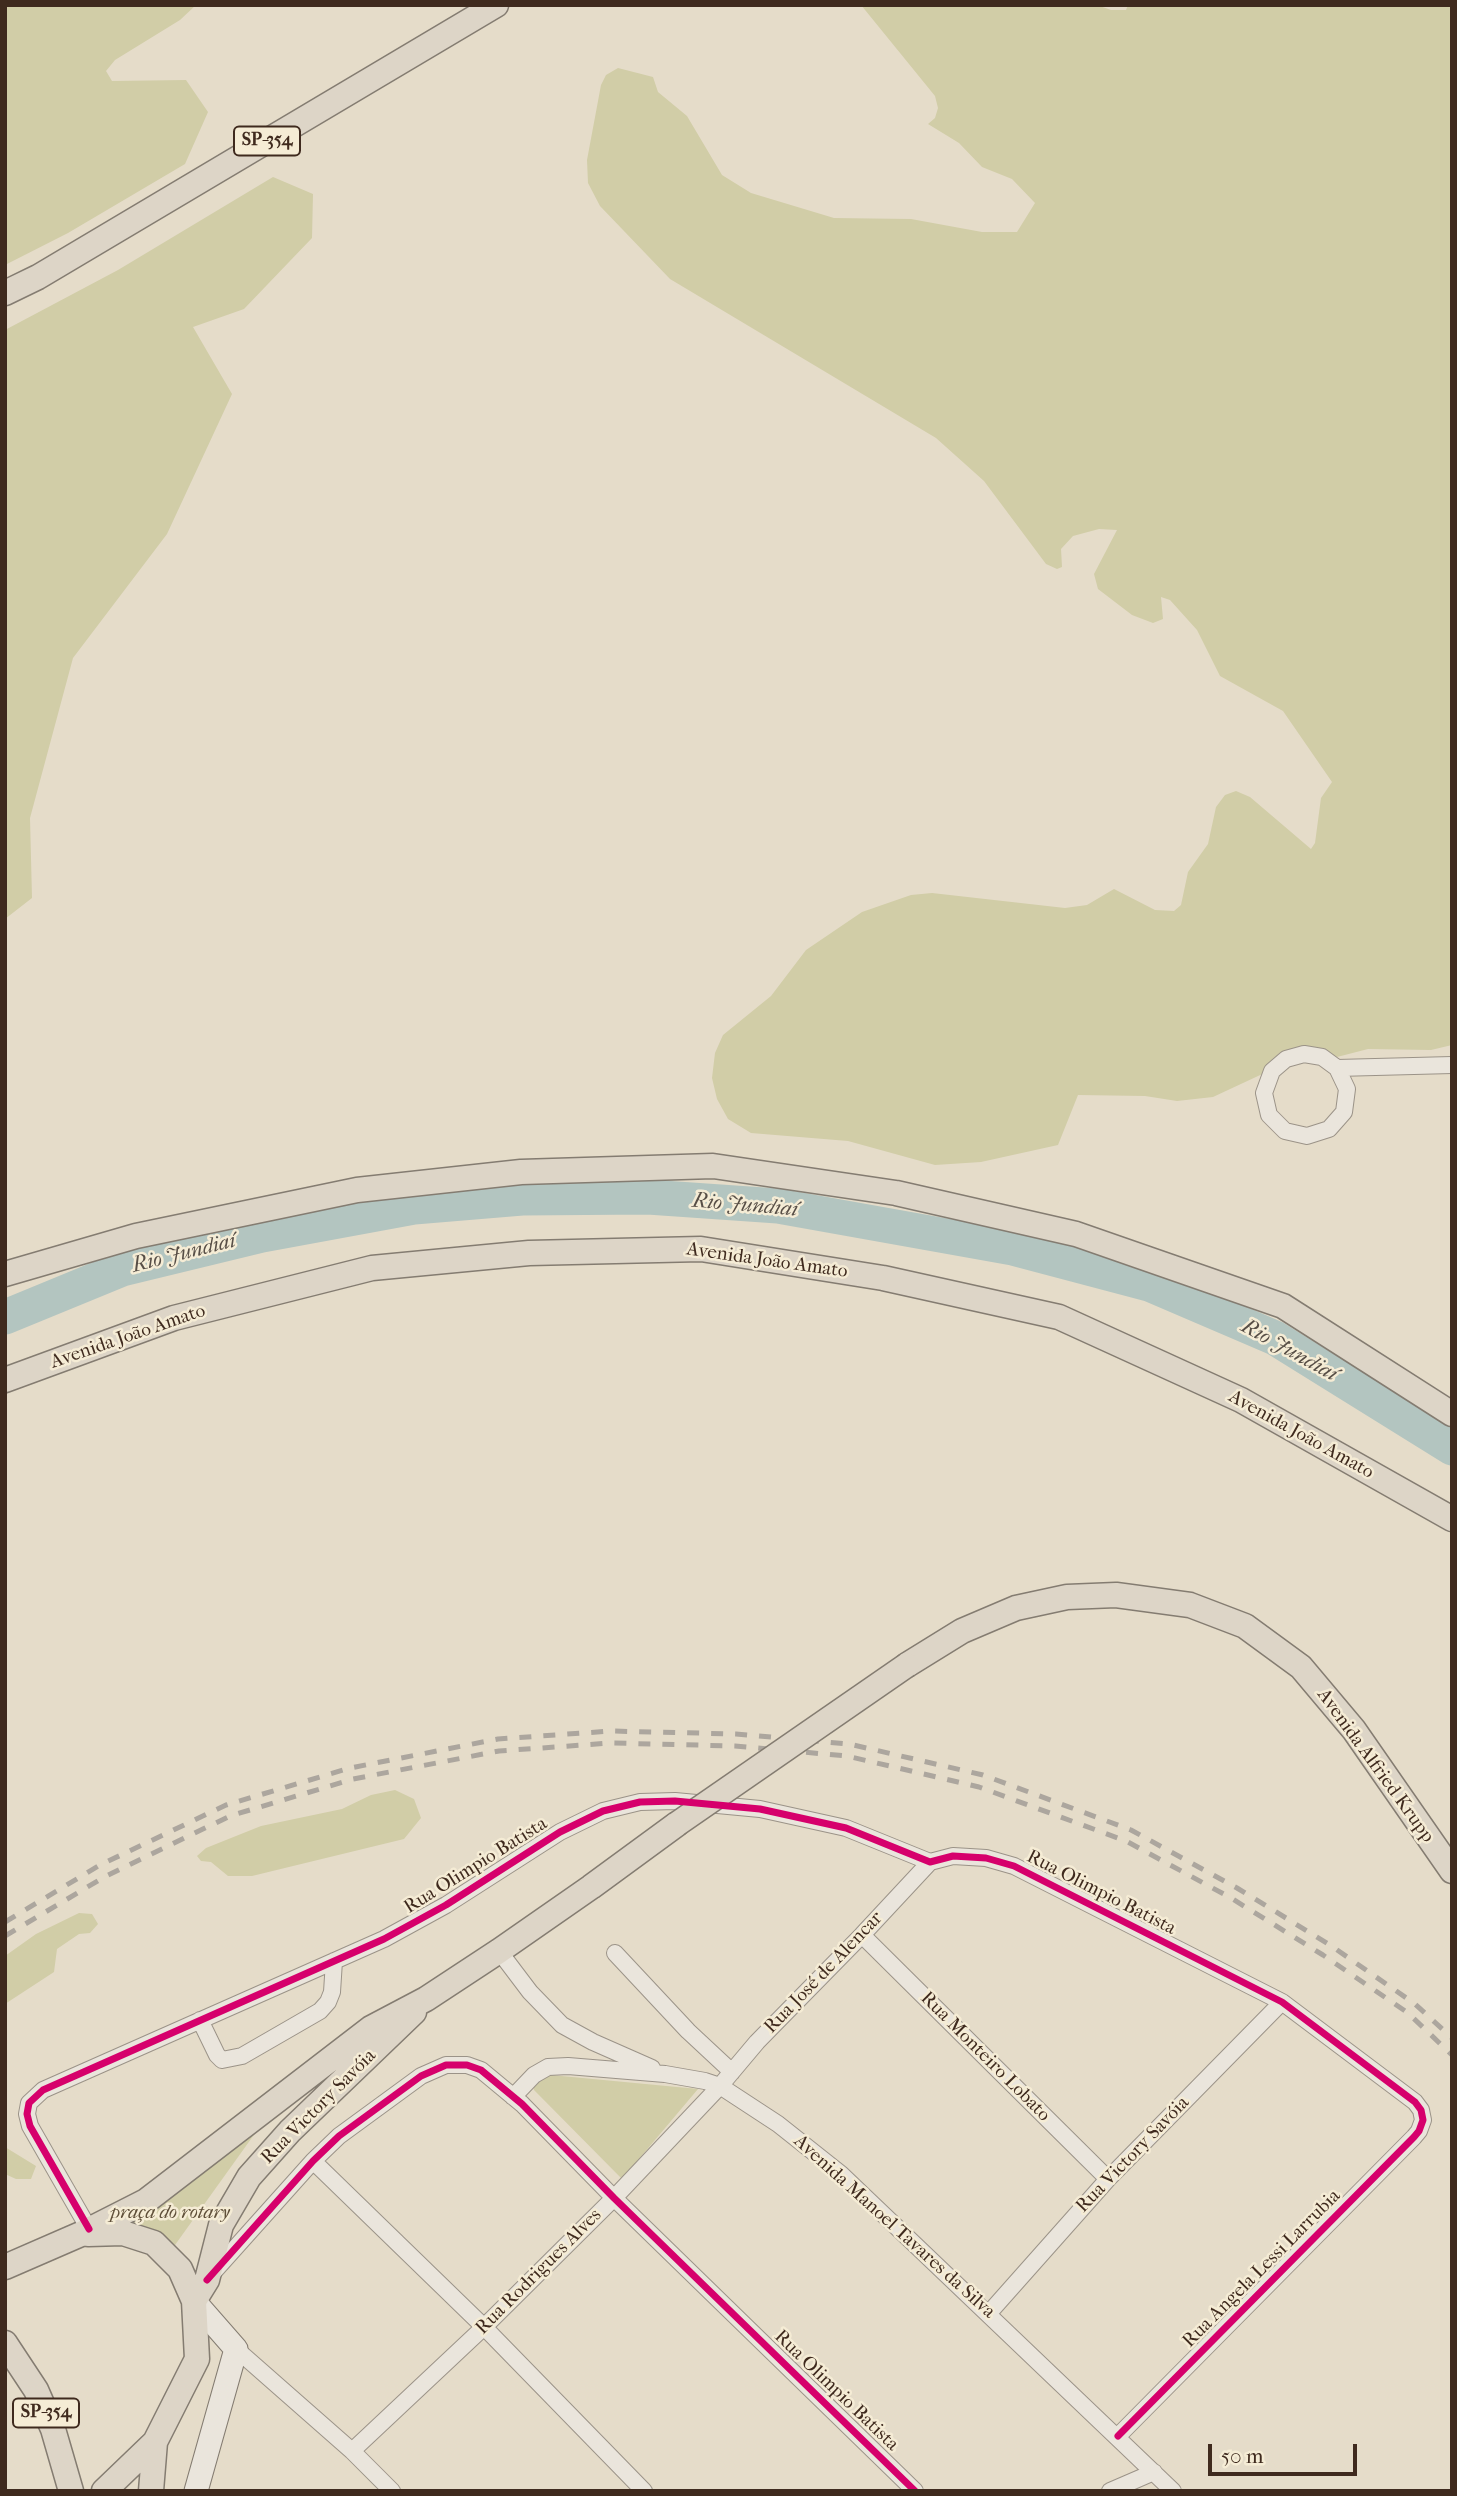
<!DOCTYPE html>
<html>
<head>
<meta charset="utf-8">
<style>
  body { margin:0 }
  #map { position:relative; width:1457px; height:2496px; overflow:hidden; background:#e5dcc9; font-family:"IM FELL French Canon",serif }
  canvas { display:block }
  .frame { position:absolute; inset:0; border:7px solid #3f2a1e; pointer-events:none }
  .scale { position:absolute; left:1208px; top:2444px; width:149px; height:32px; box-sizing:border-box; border:4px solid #3f2a1e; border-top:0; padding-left:9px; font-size:21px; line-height:24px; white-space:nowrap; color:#3f2a1e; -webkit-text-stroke:5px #f5ecd5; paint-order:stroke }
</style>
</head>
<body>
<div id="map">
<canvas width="1457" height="2496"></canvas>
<div class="frame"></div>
<div class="scale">50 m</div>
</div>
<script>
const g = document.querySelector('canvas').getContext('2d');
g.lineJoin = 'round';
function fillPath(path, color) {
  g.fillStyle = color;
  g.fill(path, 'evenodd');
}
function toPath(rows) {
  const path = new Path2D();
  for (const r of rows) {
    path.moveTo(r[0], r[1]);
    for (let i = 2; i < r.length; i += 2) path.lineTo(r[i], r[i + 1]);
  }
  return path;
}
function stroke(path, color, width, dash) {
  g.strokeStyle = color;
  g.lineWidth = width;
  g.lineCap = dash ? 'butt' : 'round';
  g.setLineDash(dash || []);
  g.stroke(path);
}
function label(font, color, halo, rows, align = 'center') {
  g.font = font + ' "IM FELL French Canon",serif';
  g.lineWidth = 5;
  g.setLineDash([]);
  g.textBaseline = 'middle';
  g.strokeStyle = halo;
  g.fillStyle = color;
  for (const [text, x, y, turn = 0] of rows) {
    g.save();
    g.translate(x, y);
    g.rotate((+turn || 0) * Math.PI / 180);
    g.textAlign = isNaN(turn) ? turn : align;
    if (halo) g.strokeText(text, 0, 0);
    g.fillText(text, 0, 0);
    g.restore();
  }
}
fillPath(toPath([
  [5,5,196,5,180,20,115,60,106,71,112,81,186,80,208,112,185,164,68,233,5,265],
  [861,5,1097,5,1111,10,1126,10,1128,5,1452,5,1452,1045,1431,1050,1368,1049,1337,1057,1316,1049,1213,1097,1177,1101,1145,1096,1078,1095,1058,1145,981,1162,935,1165,848,1141,751,1133,728,1119,717,1099,712,1078,715,1053,723,1035,771,996,806,950,862,912,911,895,932,893,1065,908,1087,905,1114,889,1155,910,1174,911,1181,905,1188,872,1208,844,1216,807,1225,795,1236,791,1250,797,1311,849,1315,843,1321,798,1332,782,1283,711,1220,676,1197,630,1170,600,1161,597,1163,619,1153,623,1132,615,1098,589,1094,574,1117,530,1099,529,1073,536,1061,549,1062,567,1057,569,1046,564,984,481,936,438,670,279,600,206,588,183,587,160,601,85,606,75,618,68,653,77,658,92,687,116,722,175,751,193,834,218,911,219,982,232,1017,232,1035,203,1012,179,982,167,959,143,928,124,935,118,938,108,935,96],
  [273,177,313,194,312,238,244,309,193,327,232,394,167,534,73,658,30,818,32,898,5,919,5,330,118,270],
  [395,1790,414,1799,421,1818,404,1839,252,1876,228,1876,211,1862,201,1861,197,1856,206,1848,261,1826,342,1809,371,1795],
  [79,1913,92,1914,98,1924,90,1933,79,1934,57,1949,54,1972,5,2004,5,1956,36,1934],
  [547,2074,551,2075,698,2089,622,2179,534,2090,533,2085],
  [266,2118,175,2245,125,2219],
  [5,2147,36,2166,31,2179,16,2179,5,2174]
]), '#d1cda7');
stroke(toPath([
  [5,1317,122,1269,262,1235,414,1207,522,1198,648,1197,778,1206,1013,1248,1149,1284,1275,1338,1452,1448]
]), '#b3c5c0', 35);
const street = toPath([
  [1337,1068,1347,1089,1344,1112,1329,1129,1307,1136,1285,1131,1269,1115,1264,1093,1272,1071,1286,1059,1304,1054,1322,1057,1337,1068,1452,1065],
  [862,1935,1108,2179],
  [499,1951,530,1992,562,2025,593,2042,652,2068],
  [615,1953,688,2031,732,2072],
  [200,2020,217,2055,222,2060,242,2056,320,2011,328,2002,332,1992,334,1961],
  [513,2097,534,2075,548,2067,568,2066,665,2074,705,2081,720,2086,778,2124,841,2174,1173,2491],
  [313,2161,484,2327,644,2491],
  [89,2229,30,2126,27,2114,29,2103,43,2090,384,1939,446,1905,560,1832,603,1811,640,1802,675,1801,760,1809,846,1828,930,1862,953,1856,986,1858,1014,1866,1282,2002,1415,2102,1421,2110,1423,2120,1419,2131,1414,2137,1118,2436],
  [210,2276,313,2161,339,2136,421,2076,446,2065,467,2065,481,2070,522,2104,614,2198,915,2491],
  [989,2313,1108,2179,1282,2002],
  [236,2349,352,2451,392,2491],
  [352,2451,484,2327,614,2198,720,2086,757,2042,862,1935,930,1862],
  [1110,2491,1154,2472]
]);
const secondary = toPath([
  [194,2301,236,2349,196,2491]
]);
const primary = toPath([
  [5,293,38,277,496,5],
  [5,1274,136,1236,357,1190,521,1172,713,1166,896,1193,1076,1234,1283,1306,1452,1414],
  [5,1380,174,1318,372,1268,529,1253,701,1249,883,1278,1059,1317,1241,1400,1452,1519],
  [907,1665,962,1631,1016,1608,1067,1597,1116,1595,1190,1605,1245,1626,1301,1667,1354,1730,1452,1871],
  [88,2234,123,2233,154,2243,180,2269,194,2301,197,2359,155,2442,104,2491],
  [5,2267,81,2234,146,2201,371,2028,426,1999,499,1951,591,1887,677,1824],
  [194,2301,207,2280,221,2225,249,2177,290,2131,414,2012],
  [5,2343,36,2390,53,2429,71,2491],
  [151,2491,155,2442]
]);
stroke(street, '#9b9388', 18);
stroke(secondary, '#847c71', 25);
stroke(primary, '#847c71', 27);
stroke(street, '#eae5dc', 16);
stroke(secondary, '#eae5dc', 23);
stroke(primary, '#ddd5c7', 24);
stroke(toPath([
  [5,1922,100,1865,226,1805,350,1768,498,1739,611,1731,736,1734,849,1744,983,1775,1131,1830,1237,1888,1330,1945,1415,2004,1452,2038],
  [5,1936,106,1876,230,1816,353,1779,499,1751,611,1743,735,1746,847,1756,979,1787,1126,1841,1231,1898,1323,1955,1408,2013,1452,2055]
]), '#aca69e', 5, [12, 12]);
const primaryBridge = toPath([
  [677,1824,907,1665]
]);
stroke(primaryBridge, '#847c71', 27, []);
stroke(primaryBridge, '#ddd5c7', 24);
stroke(toPath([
  [89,2229,30,2126,27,2114,29,2103,43,2090,384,1939,446,1905,560,1832,603,1811,640,1802,675,1801,760,1809,846,1828,930,1862,953,1856,986,1858,1014,1866,1282,2002,1415,2102,1421,2110,1423,2120,1419,2131,1414,2137,1118,2436],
  [207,2280,313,2161,339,2136,421,2076,446,2065,467,2065,481,2070,522,2104,614,2198,915,2491]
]), '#d6006c', 7);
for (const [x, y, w] of [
  [267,141,66],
  [46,2413,66]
]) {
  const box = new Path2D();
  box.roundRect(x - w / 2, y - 14.5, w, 29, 5);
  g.fillStyle = '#f5ecd5';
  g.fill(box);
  stroke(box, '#3f2a1e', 2);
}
label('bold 18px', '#3f2a1e', null, [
  ["SP-354",267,141],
  ["SP-354",46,2413]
]);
label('19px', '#3f2a1e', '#f5ecd5', [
  ["Avenida João Amato",767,1261,8],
  ["Avenida João Amato",128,1337,-19],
  ["Avenida João Amato",1301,1435,29],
  ["Avenida Alfried Krupp",1375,1766,54],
  ["Rua Olimpio Batista",476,1866,-32],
  ["Rua Olimpio Batista",1101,1893,27],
  ["Rua José de Alencar",824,1973,-46],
  ["Rua Monteiro Lobato",985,2057,45],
  ["Rua Victory Savóia",319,2107,-45],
  ["Rua Victory Savóia",1133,2155,-46],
  ["Avenida Manoel Tavares da Silva",894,2227,42],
  ["Rua Angela Lessi Larrubia",1262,2269,-45],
  ["Rua Rodrigues Alves",539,2272,-45],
  ["Rua Olimpio Batista",836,2391,44]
]);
label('italic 19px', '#60503a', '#f5ecd5', [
  ["praça do rotary",170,2213]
]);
label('italic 21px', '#574e46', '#f5ecd5', [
  ["Rio Jundiaí",745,1206,5],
  ["Rio Jundiaí",184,1254,-14],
  ["Rio Jundiaí",1289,1351,29]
]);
</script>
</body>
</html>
